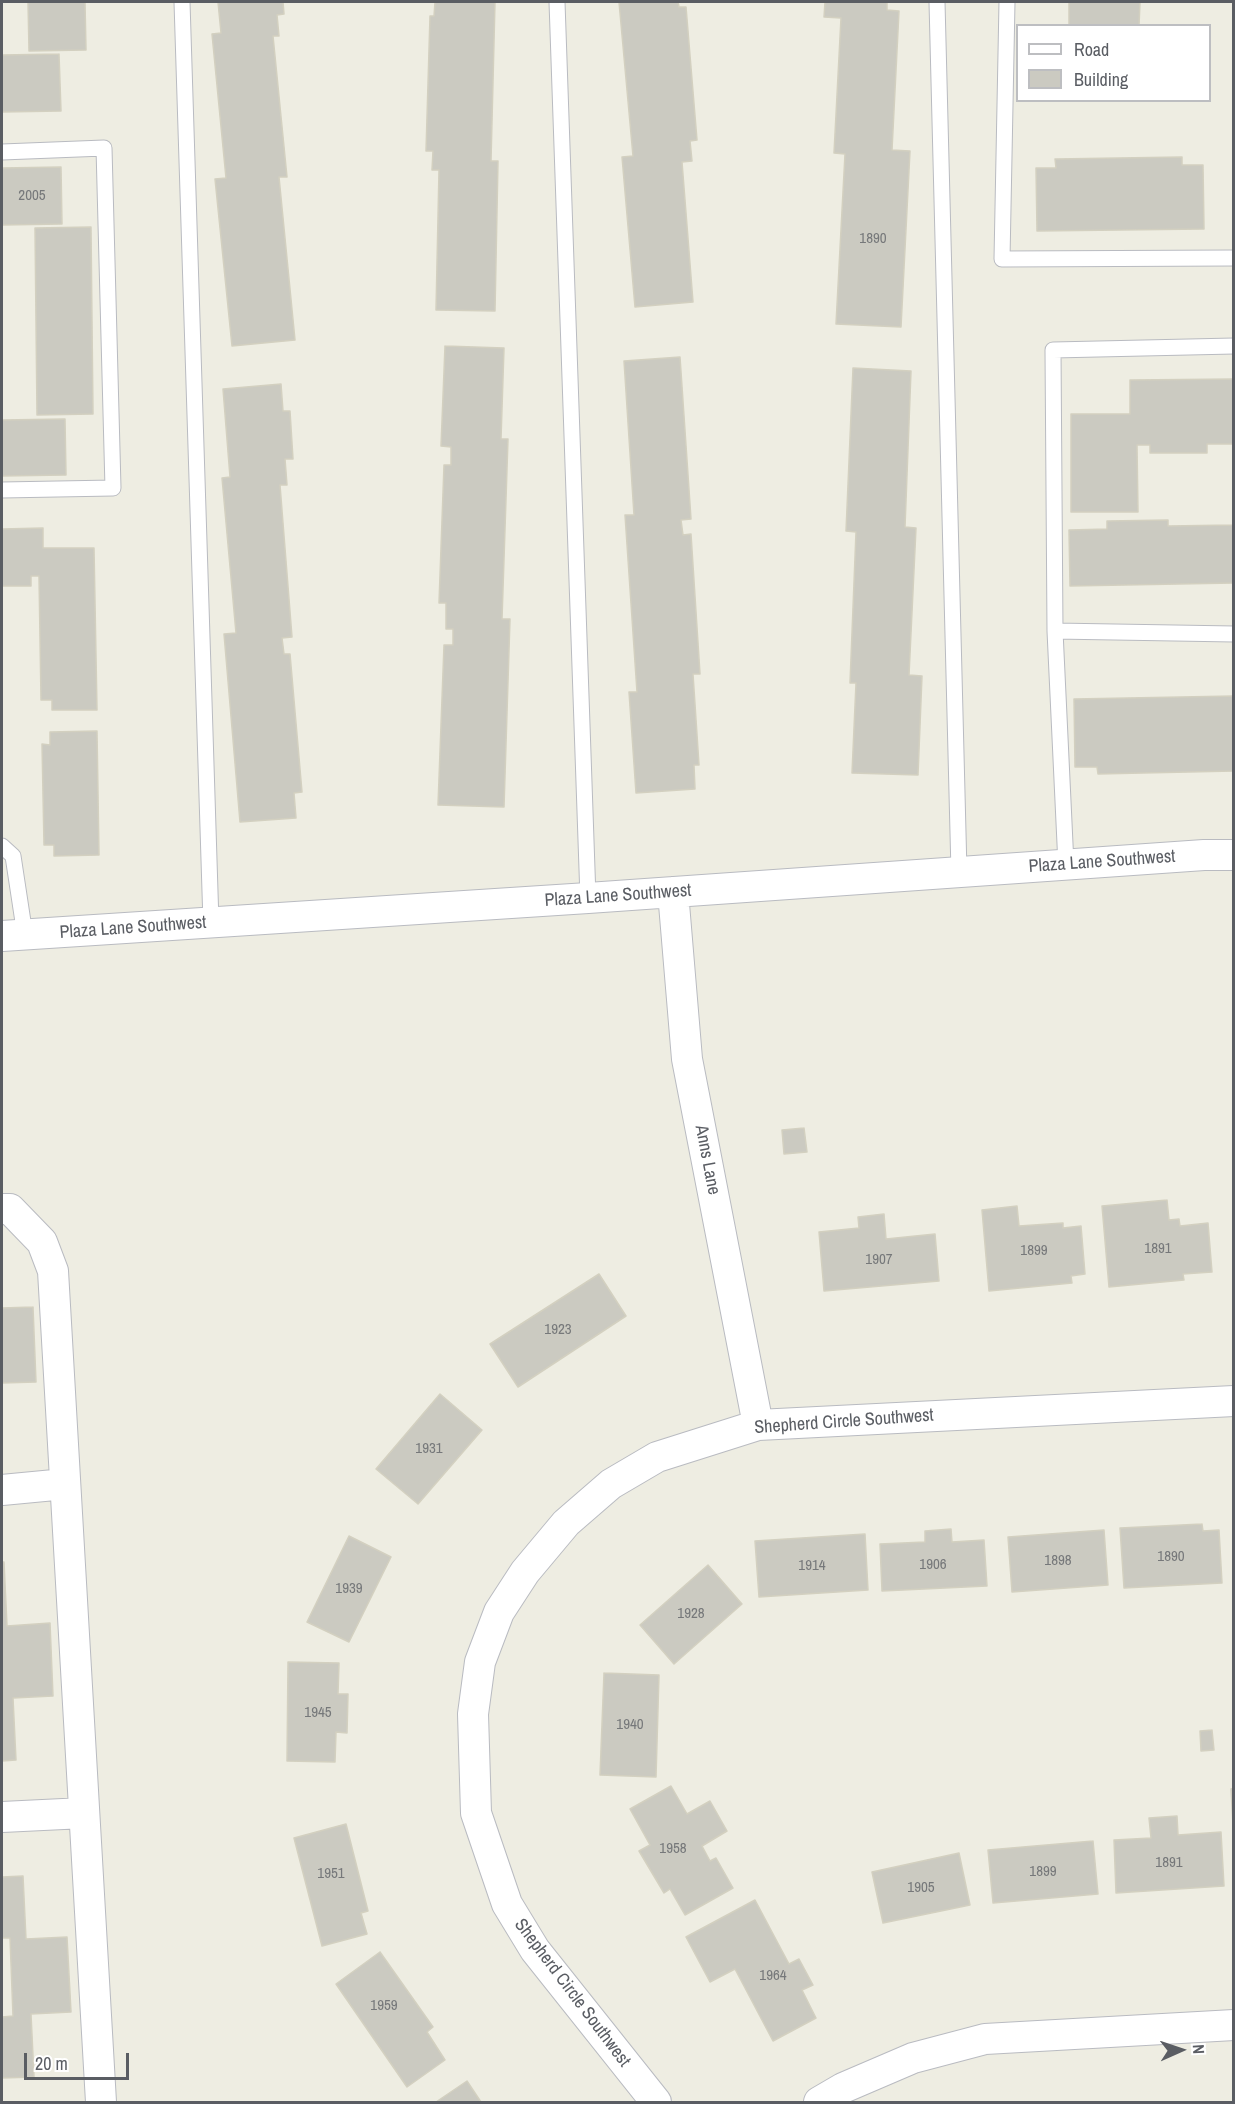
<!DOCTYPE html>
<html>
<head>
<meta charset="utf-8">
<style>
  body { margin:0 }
  #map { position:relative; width:1235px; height:2104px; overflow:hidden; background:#eeede2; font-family:"Archivo Narrow",sans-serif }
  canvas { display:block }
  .frame { position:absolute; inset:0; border:3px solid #5a5d63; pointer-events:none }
  .legend { position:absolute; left:1016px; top:24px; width:195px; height:78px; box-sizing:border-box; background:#fff; border:2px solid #bdbec1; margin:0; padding:8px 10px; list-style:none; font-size:18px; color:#5a5d63 }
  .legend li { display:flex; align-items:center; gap:12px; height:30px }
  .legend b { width:30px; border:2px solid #bdbec1 }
  .north { position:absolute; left:1151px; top:2020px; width:60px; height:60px; -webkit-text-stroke:4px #fff; paint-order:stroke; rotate:87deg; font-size:16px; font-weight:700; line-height:24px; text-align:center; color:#5a5d63 }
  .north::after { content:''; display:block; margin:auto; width:21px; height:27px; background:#5a5d63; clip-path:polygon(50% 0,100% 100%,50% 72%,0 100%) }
  .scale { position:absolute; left:24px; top:2053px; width:105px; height:27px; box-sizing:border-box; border:3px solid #5a5d63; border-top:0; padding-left:8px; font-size:18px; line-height:21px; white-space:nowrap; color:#5a5d63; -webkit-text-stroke:4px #fff; paint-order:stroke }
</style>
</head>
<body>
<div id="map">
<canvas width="1235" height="2104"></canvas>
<div class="frame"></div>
<ul class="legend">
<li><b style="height:8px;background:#fff"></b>Road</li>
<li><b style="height:16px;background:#cbcac1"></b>Building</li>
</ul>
<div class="north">N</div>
<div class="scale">20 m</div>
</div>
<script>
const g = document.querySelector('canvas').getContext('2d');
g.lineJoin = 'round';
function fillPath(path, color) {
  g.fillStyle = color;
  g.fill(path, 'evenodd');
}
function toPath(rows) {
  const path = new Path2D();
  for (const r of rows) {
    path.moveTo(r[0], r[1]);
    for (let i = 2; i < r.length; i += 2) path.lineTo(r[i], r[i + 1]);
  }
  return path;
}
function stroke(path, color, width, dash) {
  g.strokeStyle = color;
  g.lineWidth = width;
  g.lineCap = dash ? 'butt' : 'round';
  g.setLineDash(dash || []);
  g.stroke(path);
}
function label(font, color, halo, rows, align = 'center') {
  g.font = font + ' "Archivo Narrow",sans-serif';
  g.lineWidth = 6;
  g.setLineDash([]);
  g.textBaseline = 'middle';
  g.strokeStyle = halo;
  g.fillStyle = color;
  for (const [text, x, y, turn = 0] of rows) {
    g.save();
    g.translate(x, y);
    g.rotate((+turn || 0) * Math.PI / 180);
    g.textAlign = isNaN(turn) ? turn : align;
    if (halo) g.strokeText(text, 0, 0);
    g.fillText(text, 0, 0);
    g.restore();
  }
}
const building = toPath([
  [28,2,85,2,86,50,29,51,28,2],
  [218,2,283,2,284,14,277,15,279,36,273,36,287,177,279,177,295,340,232,346,215,179,226,178,212,34,221,33,218,2],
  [435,2,495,2,491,161,498,161,495,311,436,310,439,170,432,170,433,151,426,151,430,16,434,16,435,2],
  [619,2,678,2,679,7,686,7,697,140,690,141,692,161,682,162,693,302,635,307,622,157,633,156,619,2],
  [825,2,887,2,887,10,899,11,892,150,910,151,901,327,836,324,845,154,834,153,841,18,824,17,825,2],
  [1069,2,1140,2,1139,26,1069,26,1069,2],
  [59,54,61,111,2,112,2,55,59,54],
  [1182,157,1182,165,1203,165,1204,229,1037,231,1036,168,1056,168,1055,159,1182,157],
  [61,167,62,224,2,225,2,168,61,167],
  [91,227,93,414,37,415,35,228,91,227],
  [445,346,504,348,501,439,508,439,502,619,510,619,504,807,438,805,444,645,453,645,453,629,446,629,446,603,439,603,444,465,451,465,451,447,441,446,445,346],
  [680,357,691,519,681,520,683,535,691,534,700,674,693,674,699,765,694,765,695,789,636,793,629,692,637,692,625,515,634,515,624,361,680,357],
  [853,368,911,371,905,527,916,528,909,675,922,676,918,775,852,773,856,683,850,683,856,532,846,531,853,368],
  [1234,379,1234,444,1207,444,1207,453,1150,453,1150,445,1137,445,1138,512,1071,512,1071,414,1130,414,1130,380,1234,379],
  [281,384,283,411,290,411,293,459,285,459,287,485,280,485,292,637,282,638,284,654,290,654,302,792,294,793,296,818,240,822,224,634,236,633,222,478,230,477,223,389,281,384],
  [65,419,66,475,2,476,2,420,65,419],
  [1233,517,1234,583,1070,586,1069,530,1107,529,1107,521,1168,520,1168,526,1233,525,1233,517],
  [43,528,43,548,94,548,97,710,52,710,52,700,41,700,39,576,31,576,31,586,2,586,2,529,43,528],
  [1234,696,1234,771,1098,774,1097,767,1075,767,1074,699,1234,696],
  [97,731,99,855,54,856,54,845,44,845,42,744,50,745,50,732,97,731],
  [804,1128,807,1152,784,1154,782,1130,804,1128],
  [1167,1200,1169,1220,1179,1219,1180,1226,1208,1223,1212,1272,1183,1274,1184,1280,1109,1287,1102,1206,1167,1200],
  [1017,1206,1019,1226,1063,1223,1063,1228,1081,1226,1085,1274,1071,1276,1072,1283,989,1291,982,1210,1017,1206],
  [884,1214,886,1239,935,1234,939,1281,824,1291,819,1232,859,1228,858,1217,884,1214],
  [599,1274,626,1316,518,1387,490,1344,599,1274],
  [33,1307,36,1382,2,1383,2,1308,33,1307],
  [440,1394,482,1430,418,1504,376,1469,440,1394],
  [1202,1524,1203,1531,1219,1530,1222,1583,1124,1588,1120,1528,1202,1524],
  [951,1529,952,1542,984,1540,987,1586,882,1591,880,1544,925,1542,925,1531,951,1529],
  [1104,1530,1108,1585,1012,1592,1008,1537,1104,1530],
  [865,1534,868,1590,759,1597,755,1541,865,1534],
  [349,1536,391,1557,349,1642,307,1622,349,1536],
  [2,1562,4,1562,7,1626,50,1623,53,1696,13,1698,16,1760,2,1761,2,1562],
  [708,1565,742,1604,674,1664,640,1625,708,1565],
  [288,1662,339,1663,338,1694,348,1694,347,1733,336,1732,335,1762,287,1761,288,1662],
  [604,1673,659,1675,656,1777,600,1775,604,1673],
  [1212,1730,1214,1750,1201,1751,1200,1731,1212,1730],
  [671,1786,687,1814,710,1801,727,1831,702,1846,710,1861,716,1858,733,1888,685,1915,670,1889,664,1893,639,1851,650,1845,630,1809,671,1786],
  [1234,1788,1234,1843,1231,1789,1234,1788],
  [1177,1816,1178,1835,1221,1832,1224,1886,1116,1893,1114,1840,1151,1838,1149,1818,1177,1816],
  [346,1824,368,1911,361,1913,367,1934,322,1946,294,1838,346,1824],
  [1093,1841,1098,1894,993,1903,988,1850,1093,1841],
  [959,1853,970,1905,883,1923,872,1872,959,1853],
  [23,1876,26,1939,67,1937,71,2012,31,2014,34,2077,2,2078,2,2017,13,2016,10,1938,2,1938,2,1877,23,1876],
  [755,1900,789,1964,799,1959,813,1985,802,1990,816,2018,773,2041,735,1969,710,1982,686,1937,755,1900],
  [380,1952,433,2027,427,2032,445,2060,407,2087,336,1984,380,1952],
  [467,2081,481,2102,436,2102,467,2081]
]);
fillPath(building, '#cbcac1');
stroke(building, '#d3d0c0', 1.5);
const lane = toPath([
  [182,2,211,923],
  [557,2,588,898],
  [937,2,959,872],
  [1007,2,1002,259,1234,258],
  [2,152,104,148,113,488,2,490],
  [1055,631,1234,634],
  [2,846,13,856,25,935],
  [1066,865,1055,631,1053,350,1234,346]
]);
const street = toPath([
  [673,892,687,1059,758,1425],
  [2,936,588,898,1204,855,1234,855],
  [2,1209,10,1209,42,1242,53,1271,101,2102],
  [2,1490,65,1484],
  [2,1817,84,1813],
  [656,2102,535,1950,507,1904,476,1813,473,1714,480,1662,499,1612,525,1572,566,1523,611,1484,657,1457,758,1425,1234,1401],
  [819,2102,843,2088,913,2058,985,2039,1234,2025]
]);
stroke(lane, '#b9bbc1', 17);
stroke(street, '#b9bbc1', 32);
stroke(lane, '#fff', 15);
stroke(street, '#fff', 30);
label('15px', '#76787a', null, [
  ["2005",32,196],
  ["1890",873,239],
  ["1891",1158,1249],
  ["1899",1034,1251],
  ["1907",879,1260],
  ["1923",558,1330],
  ["1931",429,1449],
  ["1890",1171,1557],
  ["1898",1058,1561],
  ["1906",933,1565],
  ["1914",812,1566],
  ["1939",349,1589],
  ["1928",691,1614],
  ["1945",318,1713],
  ["1940",630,1725],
  ["1958",673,1849],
  ["1891",1169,1863],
  ["1899",1043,1872],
  ["1951",331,1874],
  ["1905",921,1888],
  ["1964",773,1976],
  ["1959",384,2006]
]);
label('18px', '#5a5d63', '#fff', [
  ["Plaza Lane Southwest",1102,862,-4],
  ["Plaza Lane Southwest",618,896,-4],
  ["Plaza Lane Southwest",133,928,-4],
  ["Anns Lane",707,1160,79],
  ["Shepherd Circle Southwest",844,1422,-4],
  ["Shepherd Circle Southwest",572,1993,53]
]);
</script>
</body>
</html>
